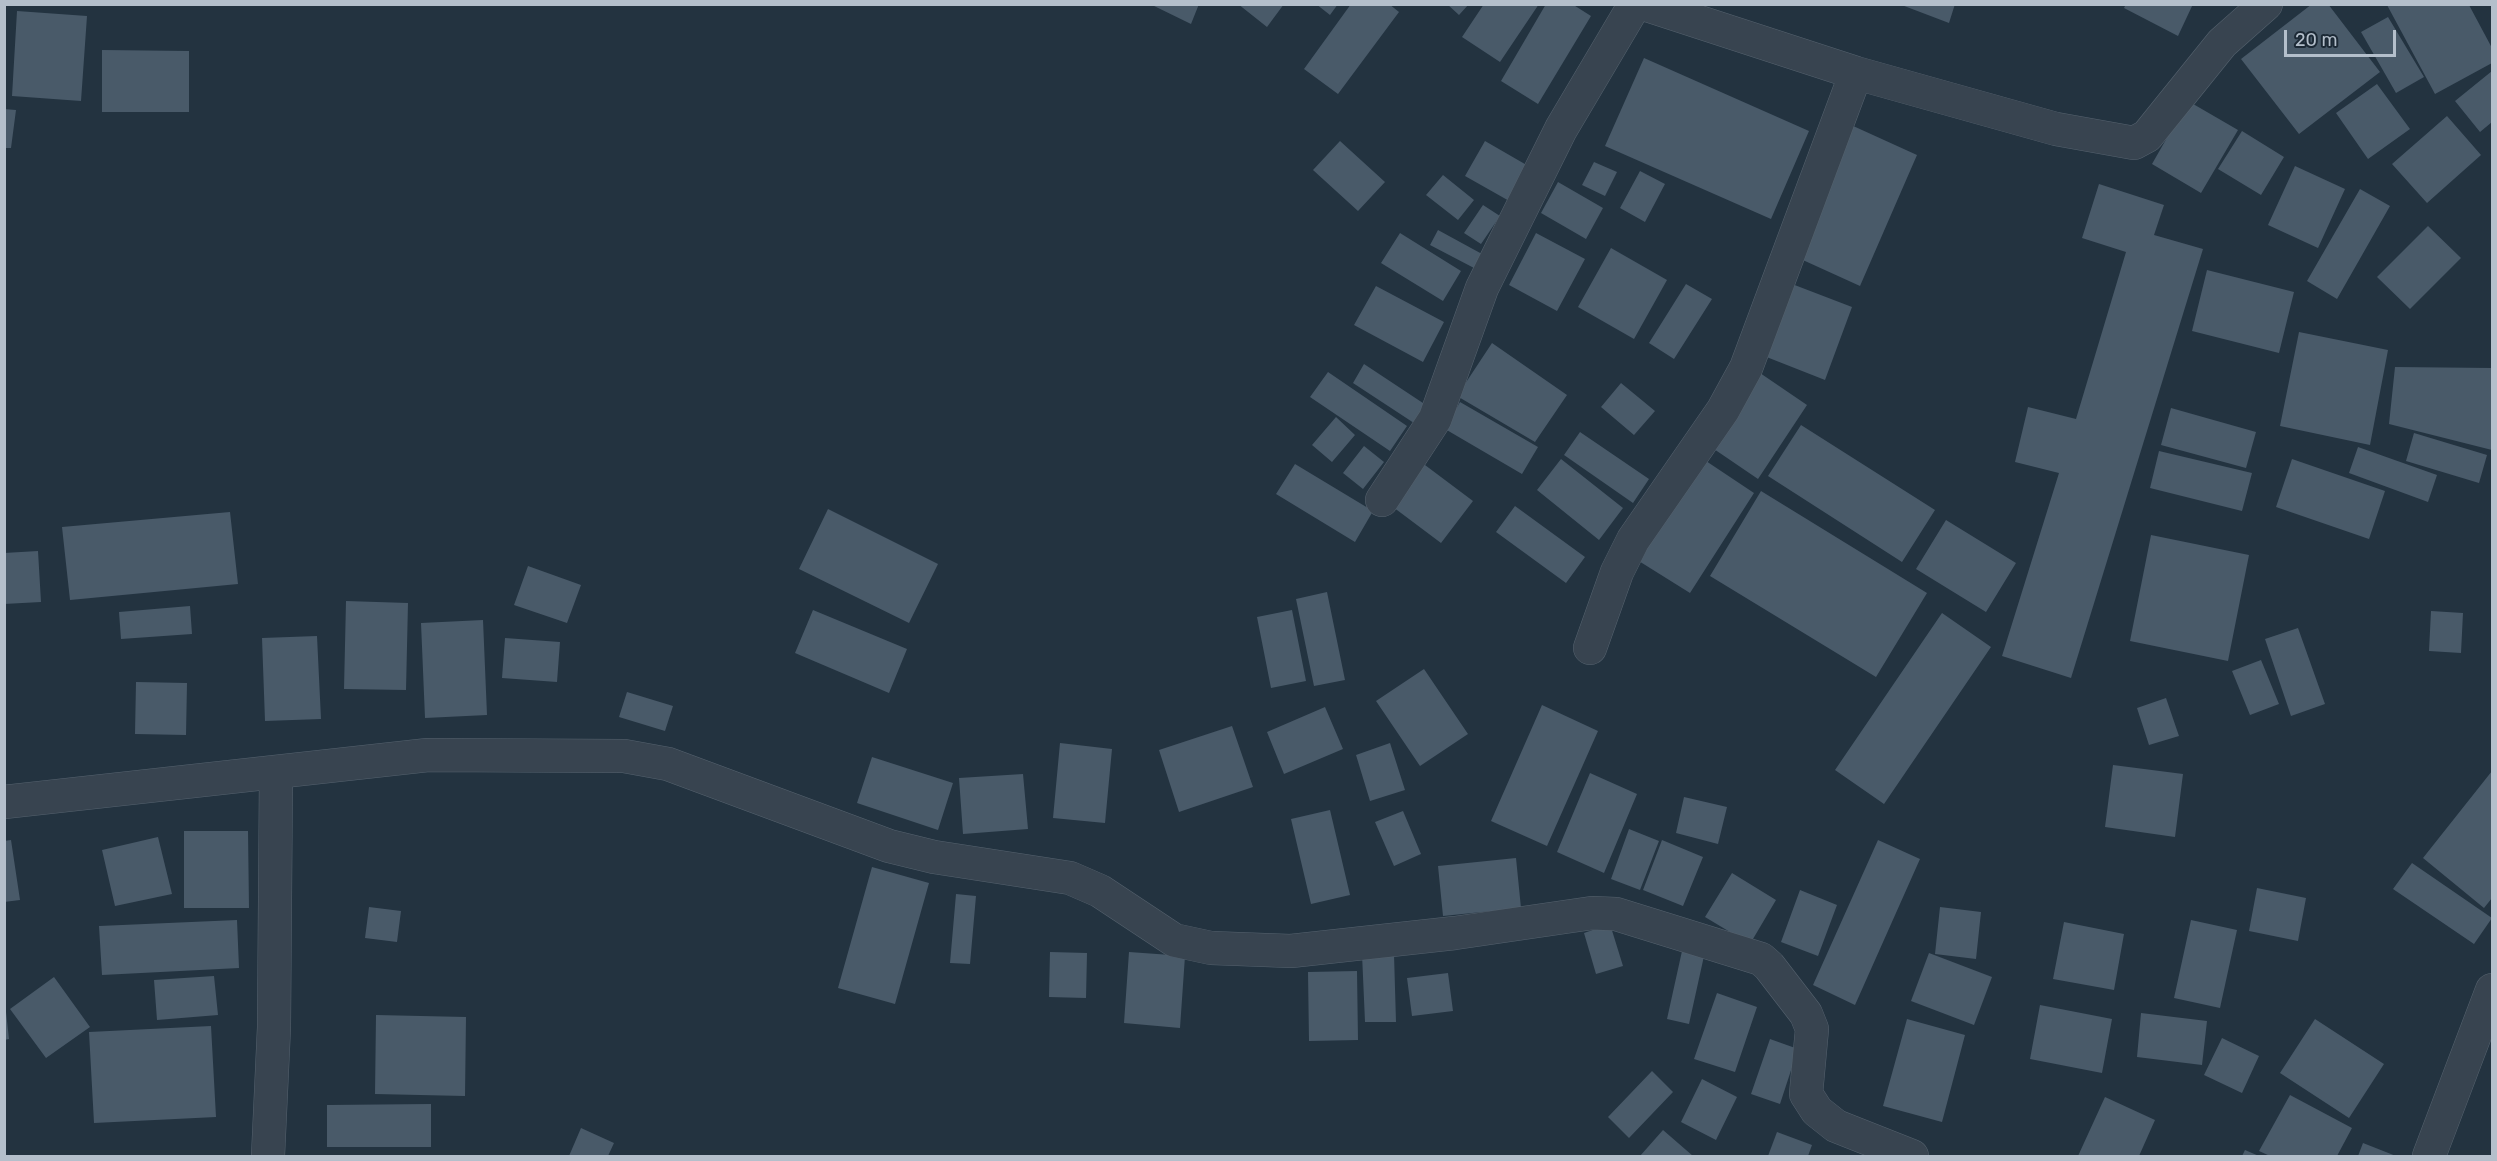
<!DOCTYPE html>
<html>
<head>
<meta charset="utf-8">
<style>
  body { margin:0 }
  #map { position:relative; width:2497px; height:1161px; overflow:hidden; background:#233340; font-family:Rubik,sans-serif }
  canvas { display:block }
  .frame { position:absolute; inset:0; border:6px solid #b4bfcb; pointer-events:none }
  .scale { position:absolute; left:2284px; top:30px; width:112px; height:27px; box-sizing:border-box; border:3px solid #b4bfcb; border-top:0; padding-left:8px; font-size:18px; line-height:21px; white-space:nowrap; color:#b4bfcb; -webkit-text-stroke:4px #1c2935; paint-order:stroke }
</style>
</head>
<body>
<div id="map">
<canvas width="2497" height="1161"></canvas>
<div class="frame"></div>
<div class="scale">20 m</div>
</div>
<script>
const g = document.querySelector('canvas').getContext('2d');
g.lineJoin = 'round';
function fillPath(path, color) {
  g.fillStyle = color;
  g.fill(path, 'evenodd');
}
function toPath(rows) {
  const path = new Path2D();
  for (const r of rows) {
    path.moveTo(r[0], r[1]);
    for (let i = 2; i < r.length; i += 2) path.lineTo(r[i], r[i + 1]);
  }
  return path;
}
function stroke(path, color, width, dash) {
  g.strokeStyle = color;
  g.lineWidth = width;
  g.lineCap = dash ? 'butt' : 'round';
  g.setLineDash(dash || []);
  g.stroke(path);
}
fillPath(toPath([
  [1150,4,1199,4,1191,24],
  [1238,4,1284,4,1267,27],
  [1316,4,1338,4,1330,15],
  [1351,4,1389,4,1399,12,1338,94,1304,69],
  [1447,4,1469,4,1459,15],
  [1484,4,1539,4,1500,62,1462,37],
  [1546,4,1572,4,1591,16,1538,104,1501,81],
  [1899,4,1955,4,1949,23],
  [2126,4,2193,4,2178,36,2124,8],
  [2312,4,2328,4,2380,72,2299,134,2241,59],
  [2387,5,2469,5,2492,48,2492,63,2435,94],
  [17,11,87,16,81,101,12,96],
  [2388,17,2424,77,2396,93,2361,32],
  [102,50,189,51,189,112,102,112],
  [1644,58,1809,131,1771,219,1605,146],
  [2492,71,2492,122,2480,132,2455,101],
  [2377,84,2410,129,2368,159,2336,113],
  [2188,101,2238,130,2201,193,2152,164],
  [4,109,16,110,11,148,4,148],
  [2447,116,2481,155,2427,203,2392,164],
  [1851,125,1917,155,1860,286,1794,256],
  [2242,131,2284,157,2261,195,2218,169],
  [1340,141,1385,182,1358,211,1313,170],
  [1485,141,1530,167,1511,202,1465,176],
  [1594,162,1617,172,1605,196,1582,185],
  [2295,166,2345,189,2318,248,2268,225],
  [1640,171,1665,184,1645,222,1620,208],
  [1443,175,1474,200,1458,220,1426,195],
  [1558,182,1603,208,1586,239,1541,213],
  [2099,184,2164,205,2154,235,2203,249,2071,678,2002,656,2059,473,2015,462,2028,407,2076,419,2126,252,2082,238],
  [2360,189,2390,206,2337,299,2307,281],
  [1483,205,1500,216,1481,244,1464,233],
  [2428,226,2461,258,2410,309,2377,277],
  [1438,230,1482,254,1474,268,1430,245],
  [1400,233,1461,271,1443,301,1381,263],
  [1536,233,1585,259,1557,311,1509,285],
  [1611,248,1667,280,1634,339,1578,307],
  [2207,270,2294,292,2279,353,2192,331],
  [1686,284,1712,299,1674,359,1649,343],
  [1792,284,1852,307,1825,380,1764,356],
  [1376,286,1444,322,1423,362,1354,325],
  [2299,332,2388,350,2370,445,2280,426],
  [1492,343,1567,395,1535,442,1457,396],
  [1364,364,1429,407,1417,425,1353,383],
  [2395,367,2492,368,2492,450,2389,424],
  [1328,372,1407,426,1390,451,1310,397],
  [1760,373,1807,405,1758,479,1711,447],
  [1621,383,1655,411,1634,435,1601,407],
  [1460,402,1538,447,1522,474,1445,429],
  [2171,408,2256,432,2246,468,2161,445],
  [1336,417,1355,435,1332,462,1312,445],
  [1801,425,1935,510,1902,562,1768,476],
  [1580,432,1649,479,1633,503,1564,455],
  [2414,433,2487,455,2479,483,2406,461],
  [1364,446,1384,462,1363,489,1343,473],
  [2358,447,2437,475,2428,502,2349,473],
  [2159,451,2252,473,2242,511,2150,488],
  [1700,457,1754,493,1690,593,1634,558],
  [1561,459,1623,508,1599,540,1537,490],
  [2292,459,2385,491,2369,539,2276,507],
  [1421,462,1473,501,1441,543,1389,504],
  [1295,464,1373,511,1355,542,1276,494],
  [1761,491,1927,593,1876,677,1710,576],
  [1515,506,1585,557,1566,583,1496,532],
  [828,509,938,564,909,623,799,569],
  [230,512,238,584,70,600,62,527],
  [1946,520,2016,563,1986,612,1916,569],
  [2151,535,2249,555,2228,661,2130,641],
  [38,551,41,602,4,604,4,553],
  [528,566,581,585,567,623,514,605],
  [1327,592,1345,680,1314,686,1296,599],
  [346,601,408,603,406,690,344,689],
  [190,606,192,634,121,639,119,612],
  [813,610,907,649,889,693,795,653],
  [1292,610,1306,681,1271,688,1257,617],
  [2431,611,2463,613,2461,653,2429,651],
  [1942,613,1991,647,1884,804,1835,770],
  [483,620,487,715,425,718,421,623],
  [2298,628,2325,704,2291,716,2265,639],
  [317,636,321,719,265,721,262,638],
  [505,638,560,642,557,682,502,678],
  [2261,660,2279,704,2250,715,2232,671],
  [1424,669,1468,734,1420,766,1376,701],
  [136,682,187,683,186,735,135,734],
  [627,692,673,706,665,731,619,717],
  [2166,698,2179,736,2149,745,2137,708],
  [1542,705,1598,731,1547,846,1491,821],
  [1325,707,1343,749,1284,774,1267,732],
  [1232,726,1253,787,1179,812,1159,750],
  [1060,743,1112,749,1105,823,1053,818],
  [1390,743,1405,790,1370,801,1356,755],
  [872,757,953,783,938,830,857,803],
  [2113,765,2183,774,2175,837,2105,827],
  [2492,771,2492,898,2484,908,2423,858],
  [1590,773,1637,794,1604,873,1557,852],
  [1023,774,1028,829,963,834,959,778],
  [1684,797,1727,807,1718,844,1676,833],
  [1330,810,1350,895,1311,904,1291,819],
  [1403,811,1421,854,1394,866,1375,822],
  [1629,829,1659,841,1640,890,1611,879],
  [184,831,248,831,249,908,184,908],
  [158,837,172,894,115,906,102,850],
  [11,840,20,900,4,902,4,841],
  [1662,840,1703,857,1683,906,1643,890],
  [1878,840,1920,859,1855,1005,1813,985],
  [1516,858,1521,908,1443,916,1438,866],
  [2412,863,2492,918,2474,944,2393,889],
  [872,867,929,883,895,1004,838,988],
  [1732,873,1776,900,1750,944,1705,917],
  [2257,888,2306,898,2298,941,2249,931],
  [1800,890,1837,905,1818,956,1781,942],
  [956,894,976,896,970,964,950,963],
  [369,907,401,911,397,942,365,938],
  [1940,907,1981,912,1976,959,1935,954],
  [237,920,239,968,102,975,99,926],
  [2191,920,2237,930,2220,1008,2174,998],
  [2064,922,2124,934,2114,990,2053,979],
  [1610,924,1623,966,1596,974,1584,933],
  [1682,951,1704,956,1689,1024,1667,1019],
  [1050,952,1087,953,1086,998,1049,997],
  [1129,952,1185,956,1180,1028,1124,1023],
  [1929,953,1992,977,1974,1025,1911,1001],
  [1362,954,1394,954,1396,1022,1365,1022],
  [1357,971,1358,1040,1309,1041,1308,972],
  [1448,973,1453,1011,1412,1016,1407,978],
  [214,976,218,1015,157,1020,154,980],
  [54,977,90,1027,46,1058,10,1009],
  [1717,993,1757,1007,1735,1072,1694,1059],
  [2040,1005,2112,1019,2102,1073,2030,1059],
  [6,1012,9,1039,4,1040,4,1013],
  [2141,1013,2207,1021,2202,1065,2137,1057],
  [376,1015,466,1017,465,1096,375,1094],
  [1907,1019,1965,1035,1942,1122,1883,1106],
  [2315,1019,2384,1064,2349,1118,2280,1073],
  [211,1026,216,1117,94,1123,89,1032],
  [2222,1038,2259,1056,2242,1093,2204,1075],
  [1770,1039,1798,1049,1780,1104,1751,1094],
  [1652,1071,1673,1092,1629,1138,1608,1117],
  [1702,1079,1737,1097,1716,1140,1681,1122],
  [2290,1095,2352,1128,2337,1156,2270,1156,2259,1151],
  [2105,1097,2155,1120,2139,1156,2078,1156],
  [431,1104,431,1147,327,1147,327,1105],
  [581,1128,614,1143,608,1156,569,1156],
  [1663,1130,1693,1156,1640,1156],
  [1777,1132,1812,1145,1808,1156,1768,1156],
  [2363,1143,2396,1156,2358,1156],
  [2245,1150,2259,1156,2242,1156]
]), '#495a69');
const street = toPath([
  [1644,4,1856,73,2056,129,2134,143,2147,136,2222,43,2266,4],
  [1382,500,1435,419,1482,288,1561,129,1635,4],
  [1590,648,1617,572,1633,540,1723,410,1746,368,1856,73],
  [4,802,428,755,624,756,668,764,889,846,934,857,1070,878,1100,891,1174,940,1211,948,1291,951,1455,933,1592,913,1616,914,1761,959,1769,966,1806,1014,1812,1029,1806,1094,1817,1111,1836,1126,1912,1156],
  [268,1156,274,1027,276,772],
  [2429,1156,2492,990]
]);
stroke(street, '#55626e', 34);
stroke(street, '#384450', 33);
</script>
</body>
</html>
